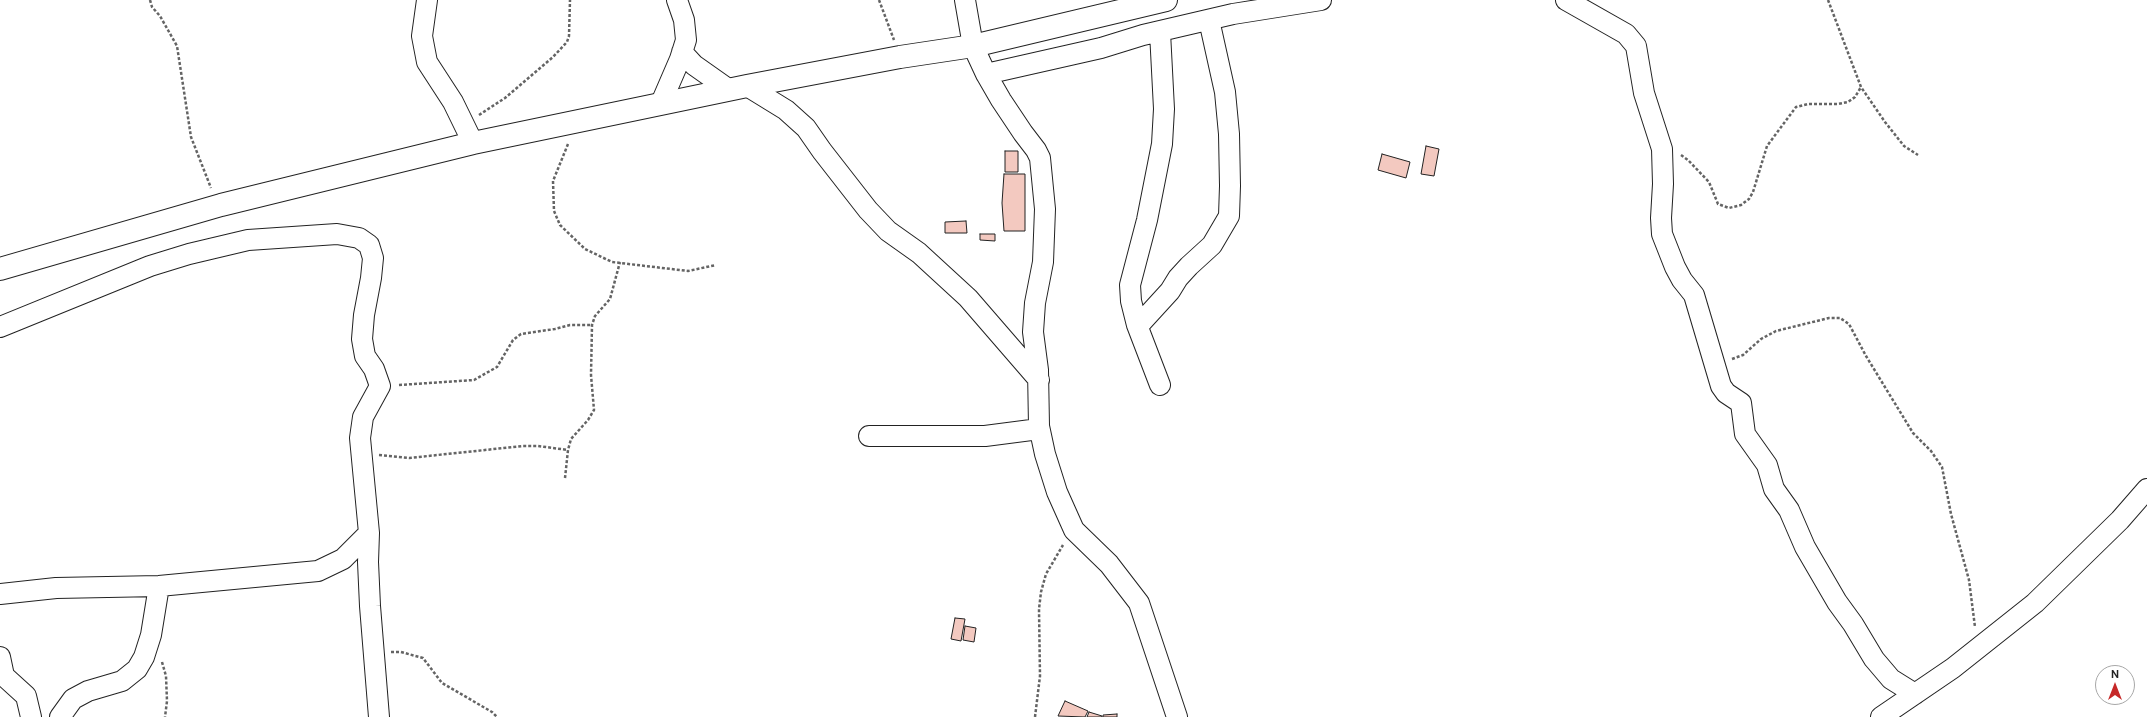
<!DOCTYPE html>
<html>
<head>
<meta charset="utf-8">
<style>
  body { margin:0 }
  #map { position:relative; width:2147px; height:717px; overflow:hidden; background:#fff; font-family:"DM Sans",sans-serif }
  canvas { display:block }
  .north { position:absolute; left:2095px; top:665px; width:40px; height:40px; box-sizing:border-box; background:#fff; border:1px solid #a7a7a7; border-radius:50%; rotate:0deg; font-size:11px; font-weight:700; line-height:16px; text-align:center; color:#222 }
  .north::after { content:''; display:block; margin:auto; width:14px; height:18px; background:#c62828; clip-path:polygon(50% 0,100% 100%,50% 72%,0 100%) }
</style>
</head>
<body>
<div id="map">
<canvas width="2147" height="717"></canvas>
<div class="north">N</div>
</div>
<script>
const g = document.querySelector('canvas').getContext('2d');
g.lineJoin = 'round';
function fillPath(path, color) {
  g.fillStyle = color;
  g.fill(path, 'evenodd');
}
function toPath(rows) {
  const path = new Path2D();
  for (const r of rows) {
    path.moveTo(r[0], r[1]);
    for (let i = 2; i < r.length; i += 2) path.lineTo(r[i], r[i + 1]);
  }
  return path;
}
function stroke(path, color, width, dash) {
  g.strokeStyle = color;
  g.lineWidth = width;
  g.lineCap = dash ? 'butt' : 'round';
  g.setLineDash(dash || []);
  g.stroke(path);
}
const building = toPath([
  [1426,146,1439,149,1434,176,1421,174,1426,146],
  [1005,151,1018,151,1018,172,1005,172,1005,151],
  [1382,154,1410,162,1406,178,1378,170,1382,154],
  [1004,174,1025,174,1025,231,1004,231,1002,203,1004,174],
  [966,221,967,233,945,233,945,222,966,221],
  [980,234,995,234,995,241,980,240,980,234],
  [955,618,965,619,961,641,951,639,955,618],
  [965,626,976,628,974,642,963,640,965,626],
  [1065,701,1088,711,1085,717,1058,716,1065,701],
  [1089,712,1102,716,1102,717,1087,717,1089,712],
  [1117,714,1117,717,1103,717,1103,715,1117,714]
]);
fillPath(building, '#f3c9c0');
stroke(building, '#222', 1);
const minor = toPath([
  [427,0,422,36,427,62,453,102,473,143],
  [965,0,973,46,986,74,1001,100,1023,133,1036,150,1040,158,1045,209,1043,262,1035,303,1033,332,1038,370,1039,426,1045,454,1057,492,1074,530,1109,564,1139,603,1177,717],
  [1566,0,1626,34,1636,46,1644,93,1662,149,1663,184,1661,218,1662,234,1675,267,1682,280,1694,295,1721,386,1726,393,1741,403,1745,434,1767,465,1774,489,1789,510,1805,547,1837,602,1853,624,1874,659,1891,679,1915,694],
  [682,52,694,65,728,89],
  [986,74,1101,48,1143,35,1233,14,1321,0],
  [747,86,786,110,806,128,822,151,868,210,888,231,919,253,968,298,1039,380],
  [661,103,680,59,686,40,684,20,677,0],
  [1138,326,1170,291,1178,278,1189,266,1212,245,1229,216,1230,186,1229,134,1225,92,1209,20],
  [0,327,150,266,189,254,248,240,337,234,359,238,369,245,373,258,371,278,364,315,362,339,365,356,374,369,380,386,363,417,360,438,369,533,368,562,370,606,379,717],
  [1160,385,1137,325,1131,301,1130,285,1147,220,1162,144,1164,109,1160,32],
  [869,436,985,436,1039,429],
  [0,594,56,588,159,586,318,571,343,559,369,533],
  [0,657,4,676,26,696,31,717],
  [60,717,73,699,88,691,122,681,137,669,144,657,151,635,159,586],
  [1881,717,1953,668,2035,603,2120,520,2147,489]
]);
const major = toPath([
  [0,269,221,205,473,143,747,86,900,57,973,46,1166,0]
]);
stroke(minor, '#222', 22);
stroke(major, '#222', 24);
stroke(toPath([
  [150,0,152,7,160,16,177,46,191,137,211,188],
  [879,0,894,40],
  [1828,0,1861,87,1885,122,1904,146,1918,155],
  [479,115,505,98,553,57,567,42,569,36,570,0],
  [568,144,553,181,554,211,560,225,585,249,612,262,688,271,716,265],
  [1681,155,1688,160,1709,182,1718,204,1729,208,1741,205,1749,199,1753,192,1767,146,1796,107,1808,104,1838,104,1848,102,1855,97,1861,87],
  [1732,359,1743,355,1761,339,1776,331,1829,318,1840,318,1849,324,1866,356,1913,433,1931,451,1942,467,1951,514,1969,580,1975,627],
  [399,385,474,380,497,367,513,340,521,334,555,329,570,325,592,325],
  [379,455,409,458,523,446,538,446,568,450],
  [565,478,568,450,571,439,588,420,594,410,591,375,592,325,595,316,610,299,620,262],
  [391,652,401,652,423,658,442,683,492,712,497,717],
  [162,662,166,676,167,701,165,717],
  [1035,717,1040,676,1039,609,1041,592,1046,574,1063,545]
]), '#646464', 2.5, [3, 2]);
stroke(minor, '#fff', 20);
stroke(major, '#fff', 22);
</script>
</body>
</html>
